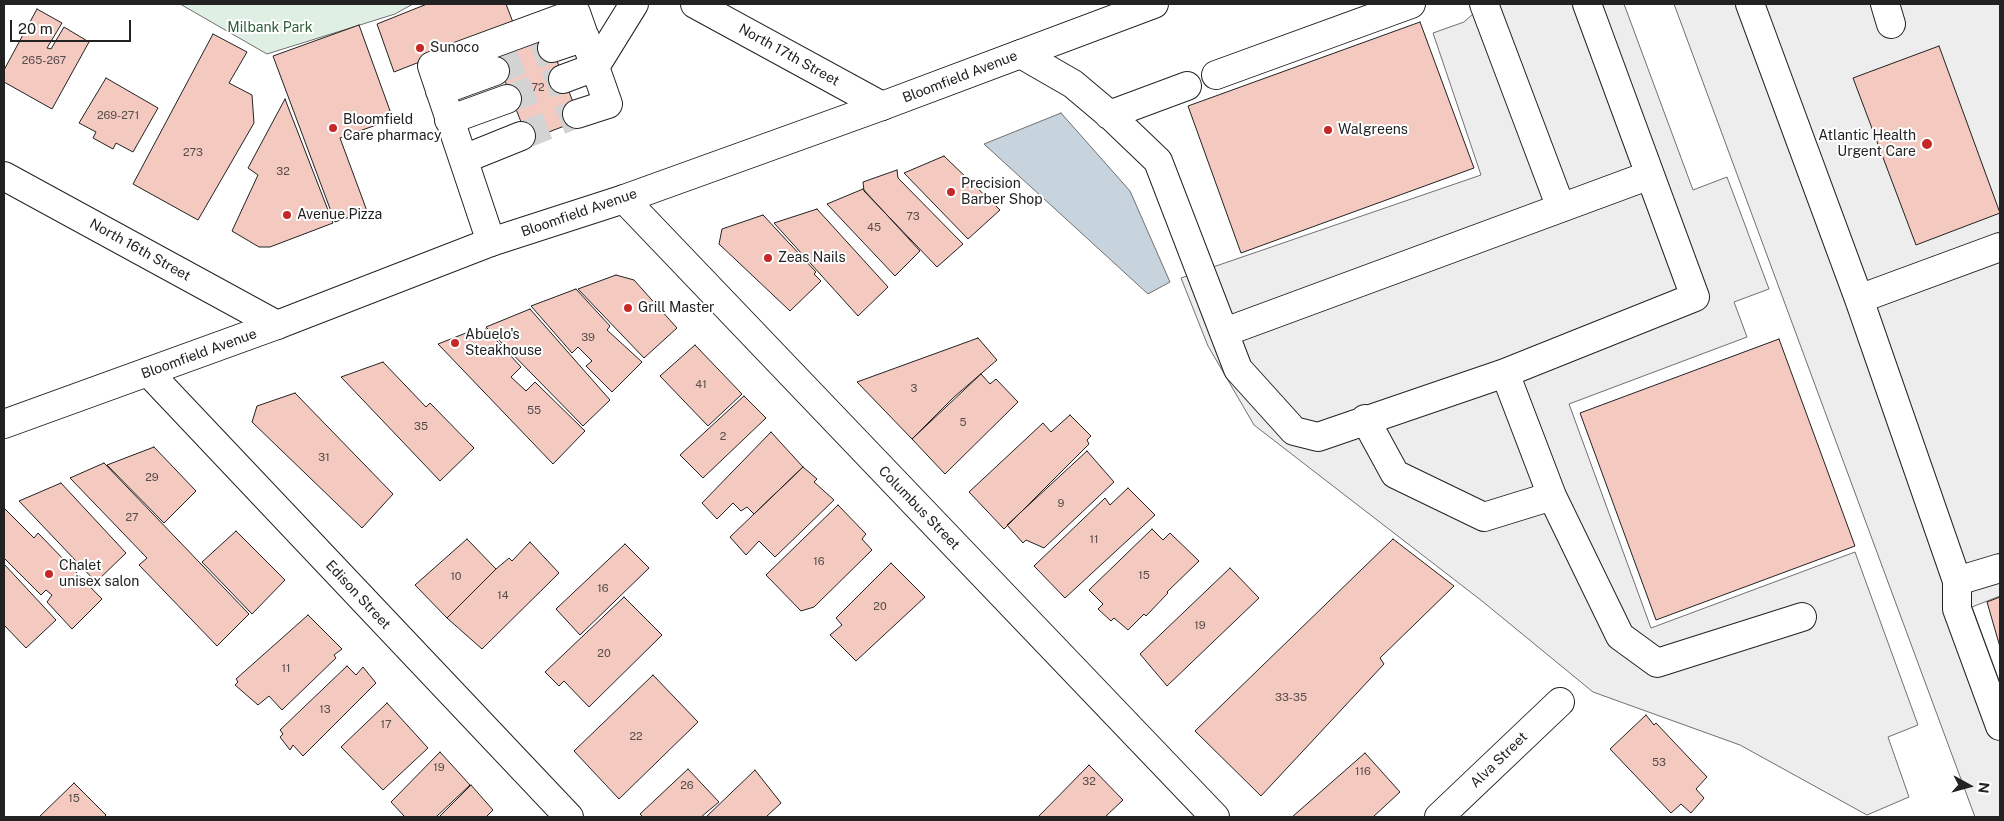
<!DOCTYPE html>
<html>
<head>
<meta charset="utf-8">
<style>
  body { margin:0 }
  #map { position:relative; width:2004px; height:821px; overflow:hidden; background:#fff; font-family:"Public Sans",sans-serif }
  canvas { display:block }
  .frame { position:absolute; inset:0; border:5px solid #222; pointer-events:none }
  .north { position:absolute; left:1944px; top:761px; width:50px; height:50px; -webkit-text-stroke:4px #fff; paint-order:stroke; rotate:97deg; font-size:14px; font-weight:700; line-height:20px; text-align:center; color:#222 }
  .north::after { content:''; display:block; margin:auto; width:18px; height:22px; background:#222; clip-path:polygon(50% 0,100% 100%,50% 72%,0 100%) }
  .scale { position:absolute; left:10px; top:20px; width:121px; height:22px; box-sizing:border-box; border:2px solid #222; border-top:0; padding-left:6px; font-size:15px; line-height:18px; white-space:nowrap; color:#222; -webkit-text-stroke:4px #fff; paint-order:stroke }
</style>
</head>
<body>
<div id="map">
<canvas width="2004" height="821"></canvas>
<div class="frame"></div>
<div class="north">N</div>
<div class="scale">20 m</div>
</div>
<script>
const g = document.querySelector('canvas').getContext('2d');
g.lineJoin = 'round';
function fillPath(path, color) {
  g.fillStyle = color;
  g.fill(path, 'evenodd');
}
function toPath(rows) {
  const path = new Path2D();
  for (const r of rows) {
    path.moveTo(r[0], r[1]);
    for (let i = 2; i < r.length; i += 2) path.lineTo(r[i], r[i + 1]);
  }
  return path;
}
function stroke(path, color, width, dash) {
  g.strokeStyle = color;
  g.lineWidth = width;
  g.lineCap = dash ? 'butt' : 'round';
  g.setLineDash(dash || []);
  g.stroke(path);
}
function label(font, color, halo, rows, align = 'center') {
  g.font = font + ' "Public Sans",sans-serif';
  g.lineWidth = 4;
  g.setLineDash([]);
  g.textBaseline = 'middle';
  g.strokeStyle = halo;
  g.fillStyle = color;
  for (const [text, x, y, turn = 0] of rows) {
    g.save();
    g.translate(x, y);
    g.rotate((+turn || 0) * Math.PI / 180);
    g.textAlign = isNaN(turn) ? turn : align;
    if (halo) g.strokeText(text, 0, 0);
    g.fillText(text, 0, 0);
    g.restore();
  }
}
const green = toPath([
  [180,4,413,4,395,14,267,54,180,4]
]);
fillPath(green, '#e0efe3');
stroke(green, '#6f6f6f', 1);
const parking = toPath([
  [1484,4,1624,4,1693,190,1727,177,1769,289,1734,302,1747,337,1569,404,1651,628,1855,552,1918,725,1888,737,1909,797,1867,815,1740,745,1593,692,1482,601,1254,425,1208,346,1181,278,1481,175,1433,33,1464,22,1484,4],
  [1674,4,2000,4,2000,596,1972,607,2000,683,2000,817,1975,817,1674,4]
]);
fillPath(parking, '#ededed');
stroke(parking, '#6f6f6f', 1);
const water = toPath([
  [1061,113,1130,191,1170,282,1148,294,984,144,1061,113]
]);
fillPath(water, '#c7d3dd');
stroke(water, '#6f6f6f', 1);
const building = toPath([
  [427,4,506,4,514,25,394,72,377,24,427,4],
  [37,9,62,23,47,48,51,49,64,27,89,42,52,109,4,82,4,70,37,9],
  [1420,22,1474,168,1241,253,1188,106,1420,22],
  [359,25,393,119,340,138,367,211,335,222,273,56,359,25],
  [213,34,247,52,229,83,252,95,254,123,198,220,133,184,213,34],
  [547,35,580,120,528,140,495,55,547,35],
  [1939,46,2000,213,1916,245,1853,78,1939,46],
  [106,78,158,108,133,152,116,143,113,149,93,138,96,132,79,123,106,78],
  [285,99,333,223,270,247,259,247,232,231,258,175,248,168,285,99],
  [944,156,1000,210,968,239,904,173,944,156],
  [897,170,898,178,963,244,937,267,864,191,863,182,897,170],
  [863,189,920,251,895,276,827,204,863,189],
  [817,209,888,287,858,316,774,223,817,209],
  [763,215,816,272,814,274,821,281,790,311,719,244,722,229,763,215],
  [616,275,634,280,677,328,644,358,578,289,616,275],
  [576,289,610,326,607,330,642,362,612,392,586,366,592,361,578,347,572,353,531,306,576,289],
  [530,309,610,400,583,426,486,327,530,309],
  [486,329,521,367,511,377,526,391,535,382,585,431,553,464,438,344,471,331,474,336,486,329],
  [978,338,997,360,954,397,912,439,857,382,978,338],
  [1779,339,1855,546,1656,620,1580,413,1779,339],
  [695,345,742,394,708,426,660,376,695,345],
  [383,362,426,407,430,403,474,448,440,481,341,377,383,362],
  [981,374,990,384,996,379,1018,402,945,474,912,439,981,374],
  [295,393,393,494,362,528,252,422,257,406,295,393],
  [744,396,766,418,703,478,680,455,744,396],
  [1070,415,1091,436,1087,440,1089,444,1004,529,969,492,1043,423,1051,432,1070,415],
  [771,432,803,467,754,514,747,507,741,511,733,503,717,519,702,503,771,432],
  [154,447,196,491,164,523,107,465,154,447],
  [1087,451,1114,482,1044,548,1026,540,1023,543,1007,525,1087,451],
  [104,463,249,614,217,646,139,565,147,558,70,478,104,463],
  [803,467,817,479,814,482,834,500,775,557,759,541,746,555,730,537,803,467],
  [61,483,126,553,96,582,19,501,61,483],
  [1128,488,1155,515,1065,598,1034,566,1105,498,1110,505,1128,488],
  [838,505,866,534,862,539,872,550,814,607,801,611,766,575,838,505],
  [4,508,34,538,38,533,102,599,72,629,47,602,52,595,46,590,41,595,4,558,4,508],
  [1152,529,1163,540,1170,533,1199,561,1167,592,1168,593,1146,616,1144,614,1128,630,1114,618,1111,621,1098,609,1103,604,1089,590,1152,529],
  [236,531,285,580,252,614,202,562,236,531],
  [467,539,496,569,447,618,415,585,467,539],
  [1393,539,1454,586,1380,658,1384,664,1261,796,1195,731,1393,539],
  [530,542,559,573,482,649,447,618,496,569,509,558,512,561,530,542],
  [625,544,649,568,580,635,556,609,625,544],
  [891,563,925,597,856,661,830,635,842,625,836,618,891,563],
  [4,564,56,620,26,648,4,625,4,564],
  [1230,568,1259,598,1167,686,1140,654,1230,568],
  [624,597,662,635,589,707,564,681,559,686,545,672,624,597],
  [2000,597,2000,647,1987,602,2000,597],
  [308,615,342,649,334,655,336,658,282,710,269,696,258,705,235,685,238,682,236,679,308,615],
  [347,666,356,675,363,667,376,683,303,756,293,745,290,750,280,737,283,734,280,730,347,666],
  [653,675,698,722,619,799,574,751,653,675],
  [387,703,428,748,383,790,341,747,387,703],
  [1646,715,1654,725,1656,723,1707,777,1696,789,1704,798,1691,813,1681,804,1671,813,1610,749,1646,715],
  [440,752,470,785,436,817,405,817,391,802,440,752],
  [1365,753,1400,792,1373,817,1292,817,1365,753],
  [1089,765,1123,800,1105,817,1038,817,1089,765],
  [688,769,719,802,701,817,643,817,640,814,688,769],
  [755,770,781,803,766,817,706,817,755,770],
  [74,783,106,815,104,817,39,817,74,783],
  [471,785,493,810,486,817,439,817,471,785]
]);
fillPath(building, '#f3c9c0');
stroke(building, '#222', 1);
stroke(toPath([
  [495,71,552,48],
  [507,99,563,79],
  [521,136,577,114]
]), '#d3d3d3', 28, [28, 14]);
const minor = toPath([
  [695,4,882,106],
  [1484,4,1561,208],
  [1750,4,1859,299,1957,581,2000,568],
  [1885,4,1891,24],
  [552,48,585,37],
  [1021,54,1073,84,1111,116,1158,161,1238,369,1294,431,1318,437,1505,373,1695,297,1587,4],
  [1216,75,1411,4],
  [563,79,595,67,634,4],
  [440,91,495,71],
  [1109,115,1187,86],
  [449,120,507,99],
  [464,159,521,136],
  [4,176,277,325],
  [624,199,1215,817],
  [491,242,432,66,576,13,608,104,577,114],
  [1859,299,2000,247],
  [1225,332,1650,175],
  [148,372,569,817],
  [1505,373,1552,496,1620,636,1657,663,1802,617],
  [1365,419,1395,474,1484,517,1552,496],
  [1957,581,1957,609,2000,726],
  [1439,817,1560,702]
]);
const major = toPath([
  [4,424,277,325,491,242,624,199,882,106,1154,4]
]);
stroke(minor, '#222', 30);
stroke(major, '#222', 30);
stroke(minor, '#fff', 28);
stroke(major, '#fff', 28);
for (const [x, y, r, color] of [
  [420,48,5,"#c62828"],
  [333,128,5,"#c62828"],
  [1328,130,5,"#c62828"],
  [1927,144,6,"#c62828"],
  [951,192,5,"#c62828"],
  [287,215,5,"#c62828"],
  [768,258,5,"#c62828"],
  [628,308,5,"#c62828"],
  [455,343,5,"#c62828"],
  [49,574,5,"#c62828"]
]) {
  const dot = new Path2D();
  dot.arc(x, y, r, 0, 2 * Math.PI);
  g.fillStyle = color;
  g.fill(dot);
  stroke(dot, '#fff', 2);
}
label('11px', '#564c4a', null, [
  ["265-267",44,61],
  ["72",538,88],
  ["269-271",118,116],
  ["273",193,153],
  ["32",283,172],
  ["73",913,217],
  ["45",874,228],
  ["39",588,338],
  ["41",701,385],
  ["3",914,389],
  ["55",534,411],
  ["5",963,423],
  ["35",421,427],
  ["2",723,437],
  ["31",324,458],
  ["29",152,478],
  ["9",1061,504],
  ["27",132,518],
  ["11",1094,540],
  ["16",819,562],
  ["15",1144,576],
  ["10",456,577],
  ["16",603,589],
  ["14",503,596],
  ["20",880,607],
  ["19",1200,626],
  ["20",604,654],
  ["11",286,669],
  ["33-35",1291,698],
  ["13",325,710],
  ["17",386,725],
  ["22",636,737],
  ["53",1659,763],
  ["19",439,768],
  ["116",1363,772],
  ["32",1089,782],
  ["26",687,786],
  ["15",74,799]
]);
label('14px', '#2f5e38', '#fff', [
  ["Milbank Park",270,28]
]);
label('14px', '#222', '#fff', [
  ["Sunoco",430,48],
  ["Bloomfield",343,120],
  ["Care pharmacy",343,136],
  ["Walgreens",1338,130],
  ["Atlantic Health",1916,136,"right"],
  ["Urgent Care",1916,152,"right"],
  ["Precision",961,184],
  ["Barber Shop",961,200],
  ["Avenue Pizza",297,215],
  ["Zeas Nails",778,258],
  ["Grill Master",638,308],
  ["Abuelo's",465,335],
  ["Steakhouse",465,351],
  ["Chalet",59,566],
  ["unisex salon",59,582]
], 'left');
label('14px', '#222', '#fff', [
  ["North 17th Street",789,55,29],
  ["Bloomfield Avenue",960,77,-21],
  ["Bloomfield Avenue",579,213,-19],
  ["North 16th Street",140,250,29],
  ["Bloomfield Avenue",199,354,-20],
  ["Columbus Street",919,508,46],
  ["Edison Street",358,595,47],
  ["Alva Street",1499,760,-44]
]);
</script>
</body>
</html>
